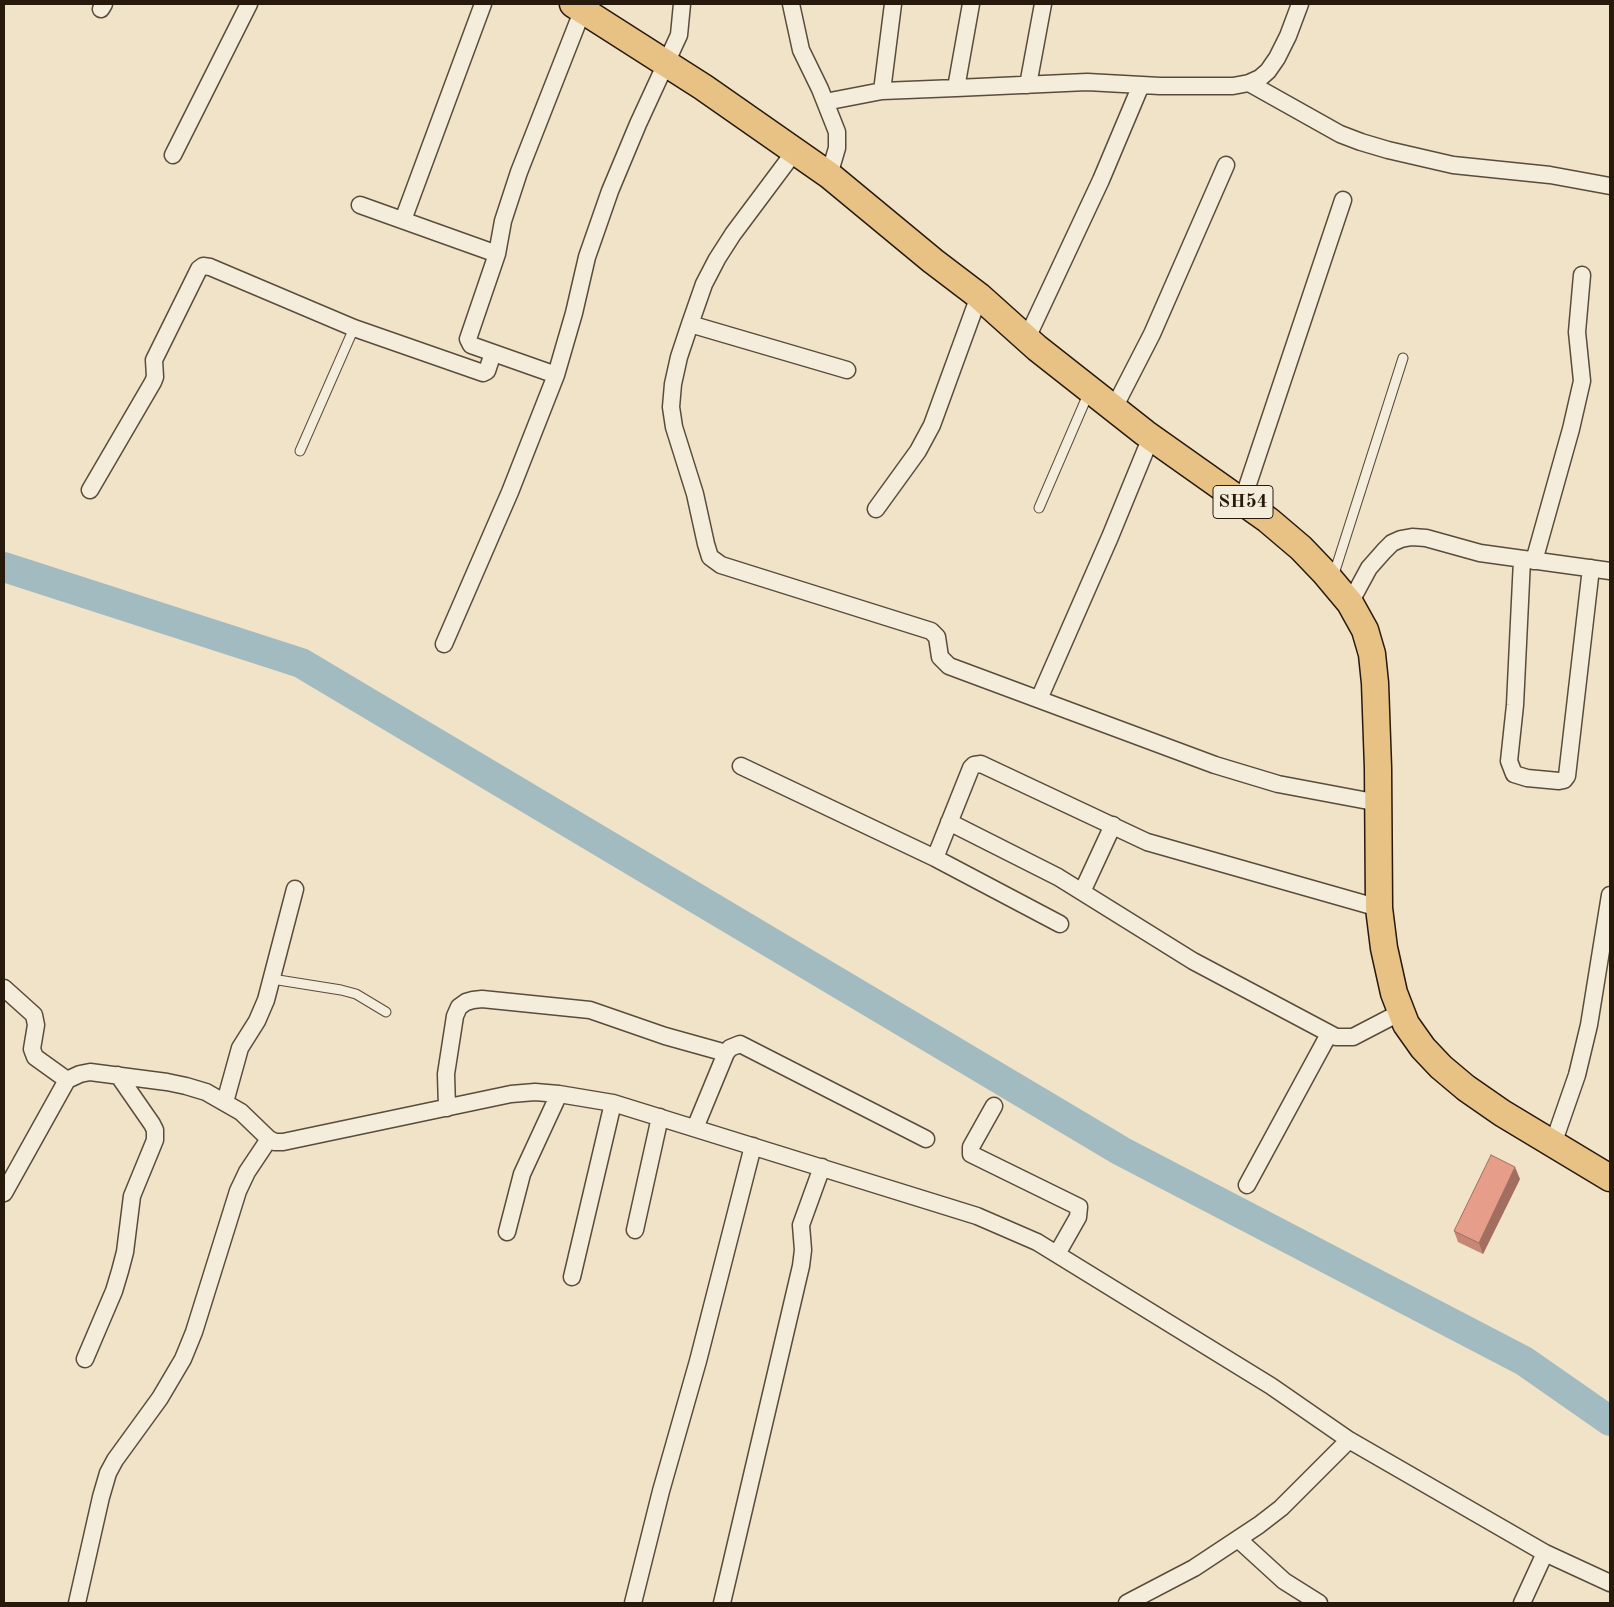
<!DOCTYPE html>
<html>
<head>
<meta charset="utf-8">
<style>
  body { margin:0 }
  #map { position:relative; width:1614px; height:1607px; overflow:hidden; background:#f0e3c7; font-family:"Old Standard TT",serif }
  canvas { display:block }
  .frame { position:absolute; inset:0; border:5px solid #27190c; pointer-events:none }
</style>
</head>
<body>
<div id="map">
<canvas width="1614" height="1607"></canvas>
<div class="frame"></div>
</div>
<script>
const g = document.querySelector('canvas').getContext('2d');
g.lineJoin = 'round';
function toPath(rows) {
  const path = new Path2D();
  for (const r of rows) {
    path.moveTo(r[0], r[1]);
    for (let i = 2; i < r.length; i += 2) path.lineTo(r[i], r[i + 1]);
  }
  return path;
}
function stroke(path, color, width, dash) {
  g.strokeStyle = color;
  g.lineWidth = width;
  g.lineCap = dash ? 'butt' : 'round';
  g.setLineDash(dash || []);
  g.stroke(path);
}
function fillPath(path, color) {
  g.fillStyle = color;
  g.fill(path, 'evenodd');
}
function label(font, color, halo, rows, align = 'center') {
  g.font = font + ' "Old Standard TT",serif';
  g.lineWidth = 4;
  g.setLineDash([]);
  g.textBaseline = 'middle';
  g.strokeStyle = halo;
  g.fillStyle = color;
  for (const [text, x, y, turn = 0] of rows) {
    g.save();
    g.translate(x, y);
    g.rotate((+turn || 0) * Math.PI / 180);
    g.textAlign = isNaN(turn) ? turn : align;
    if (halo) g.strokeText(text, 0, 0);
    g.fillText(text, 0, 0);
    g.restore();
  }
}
stroke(toPath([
  [4,567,301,663,1121,1151,1524,1361,1610,1421]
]), '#a1bbc1', 30);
const service = toPath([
  [300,451,354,328],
  [1039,508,1089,392],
  [1333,577,1403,358],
  [272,979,341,990,356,994,386,1012]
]);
const minor = toPath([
  [791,4,801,50,820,89,837,132,837,148,829,175],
  [101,9,104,4],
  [1249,83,1340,134,1361,142,1388,150,1453,165,1550,175,1610,186],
  [1028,85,1043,4],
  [956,88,971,4],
  [882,91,893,4],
  [825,102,882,91,956,88,1087,82,1160,86,1233,86,1249,83,1260,78,1268,71,1277,58,1288,36,1300,4],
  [795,151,733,234,717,259,704,284,690,324,679,357,673,384,671,407,674,427,695,494,706,544,710,557,721,565,931,631,937,637,940,657,949,666,1215,765,1278,784,1379,803],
  [173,155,249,4],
  [360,205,497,254],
  [403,220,483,4],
  [690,324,847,370],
  [1027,338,1101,180,1141,85],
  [556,375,471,345,468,339,497,254,503,221,519,172,585,4],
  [1114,408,1152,334,1226,165],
  [90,490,153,382,155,377,154,360,199,269,203,266,210,267,354,328,483,373,487,371,493,353],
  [1242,502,1343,200],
  [876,509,918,451,932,425,979,296],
  [1522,560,1515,705,1509,761,1514,774,1527,778,1559,781,1564,780,1567,776,1591,568],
  [1534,561,1571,429,1582,381,1577,332,1582,275],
  [1350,603,1369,568,1384,551,1392,543,1401,539,1412,537,1426,538,1480,553,1610,571],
  [444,644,510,492,556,375,574,313,587,257,610,191,638,124,679,35,682,4],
  [1039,699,1110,537,1151,437],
  [741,766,935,858,1060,924],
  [949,822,1058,877,1193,961,1336,1037,1353,1037,1401,1012],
  [935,858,971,768,974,765,981,764,1147,842,1379,908],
  [1082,892,1113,825],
  [4,988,34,1015,36,1025,32,1049,35,1057,67,1080],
  [225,1102,240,1048,257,1021,266,1000,295,889],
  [994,1106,971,1147,971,1154,1079,1207,1078,1217,1057,1254],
  [447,1108,446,1074,455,1016,459,1007,466,1002,473,1000,482,999,590,1010,665,1036,726,1053],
  [695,1128,726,1053,730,1048,740,1044,926,1139],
  [1553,1144,1577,1075,1589,1025,1610,895],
  [1247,1185,1329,1034],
  [4,1193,67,1080,80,1074,90,1072,167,1082,186,1086,206,1092,241,1112,269,1139,275,1142,283,1142,511,1094,535,1092,559,1094,613,1103,977,1216,1037,1242,1271,1386,1349,1440,1545,1553,1610,1583],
  [635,1230,660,1117],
  [507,1232,522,1174,559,1094],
  [572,1277,613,1103],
  [85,1359,114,1291,120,1271,125,1252,132,1196,155,1140,155,1130,152,1124,118,1075],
  [1238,1539,1284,1581,1319,1603],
  [77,1603,101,1497,108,1473,115,1460,160,1398,183,1359,194,1332,238,1191,247,1172,269,1139],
  [633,1603,661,1491,698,1361,753,1146],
  [722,1603,801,1266,803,1250,801,1225,822,1167],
  [1127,1603,1194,1568,1259,1525,1281,1508,1349,1440],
  [1522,1603,1545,1553]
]);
const primary = toPath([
  [573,4,703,87,829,175,933,261,979,296,1037,348,1145,433,1268,520,1301,548,1324,572,1350,603,1365,630,1372,654,1375,683,1378,768,1379,908,1384,948,1394,993,1406,1024,1423,1048,1441,1067,1466,1088,1502,1113,1610,1178]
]);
stroke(service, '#594c3b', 11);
stroke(minor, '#594c3b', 19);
stroke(primary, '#27190c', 29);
stroke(service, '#f5eddb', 9);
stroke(minor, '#f5eddb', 16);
stroke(primary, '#e8c284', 26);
fillPath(toPath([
  [1520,1179,1483,1254,1458,1242,1454,1231]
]), '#c68776');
fillPath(toPath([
  [1515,1167,1520,1179,1483,1254,1479,1243]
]), '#a16e60');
const building = toPath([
  [1491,1155,1515,1167,1479,1243,1454,1231,1491,1155]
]);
fillPath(building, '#e69d89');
stroke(building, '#a16e60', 1);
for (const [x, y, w] of [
  [1243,502,60]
]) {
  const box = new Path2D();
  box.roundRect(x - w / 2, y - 16.5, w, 33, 4);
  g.fillStyle = '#f5eddb';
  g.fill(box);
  stroke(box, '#27190c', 1);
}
label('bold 19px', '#27190c', null, [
  ["SH54",1243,502]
]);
</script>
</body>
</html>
